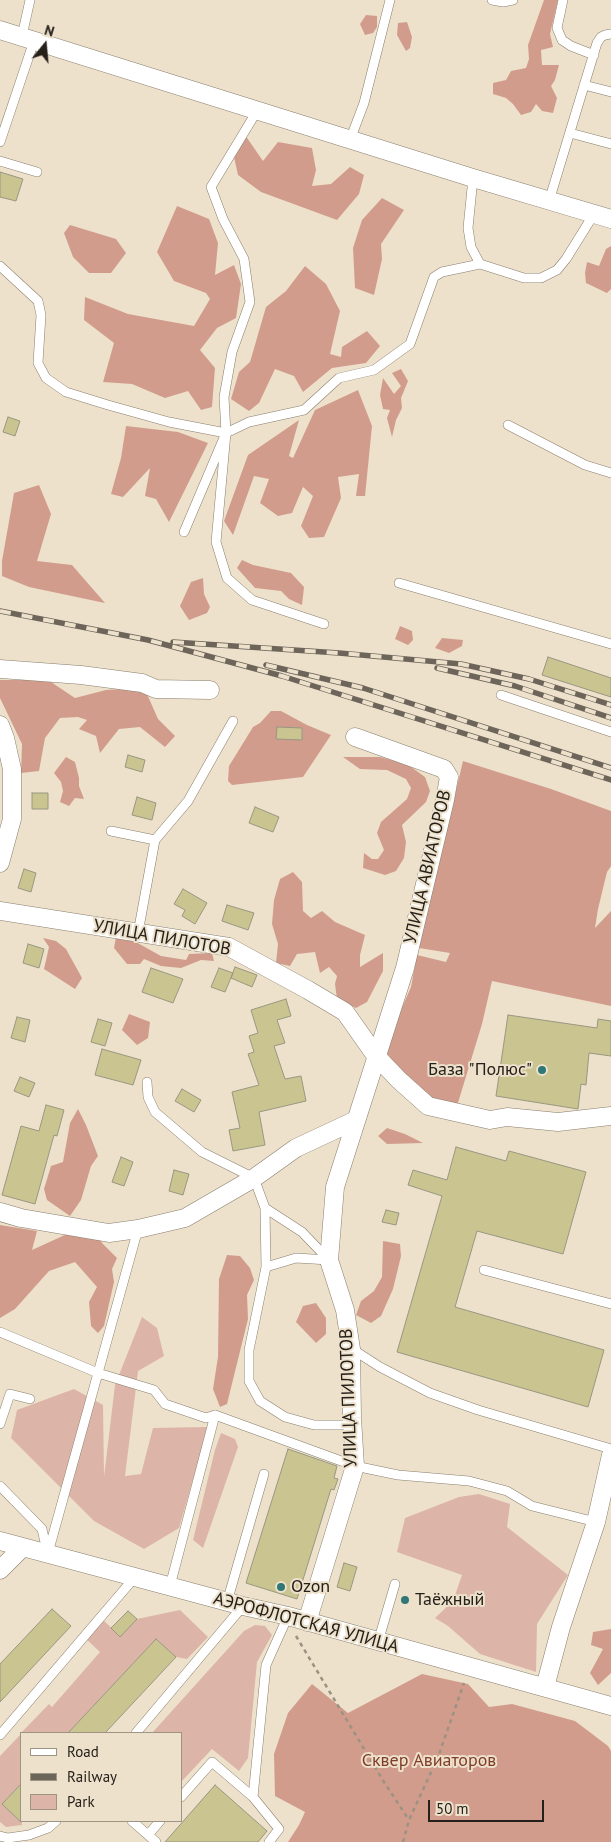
<!DOCTYPE html>
<html>
<head>
<meta charset="utf-8">
<style>
  body { margin:0 }
  #map { position:relative; width:611px; height:1842px; overflow:hidden; background:#ede1cc; font-family:"PT Sans",sans-serif }
  canvas { display:block }
  .legend { position:absolute; left:20px; top:1732px; width:162px; height:90px; box-sizing:border-box; background:#ede1cc; border:1px solid #9d9484; margin:0; padding:6px 9px; list-style:none; font-size:15px; color:#252019 }
  .legend li { display:flex; align-items:center; gap:10px; height:25px }
  .legend b { width:25px; border:1px solid #9d9484 }
  .north { position:absolute; left:20px; top:20px; width:50px; height:50px; -webkit-text-stroke:4px #ede1cc; paint-order:stroke; rotate:17deg; font-size:14px; font-weight:700; line-height:20px; text-align:center; color:#252019 }
  .north::after { content:''; display:block; margin:auto; width:18px; height:22px; background:#252019; clip-path:polygon(50% 0,100% 100%,50% 72%,0 100%) }
  .scale { position:absolute; left:428px; top:1800px; width:116px; height:22px; box-sizing:border-box; border:2px solid #252019; border-top:0; padding-left:6px; font-size:15px; line-height:18px; white-space:nowrap; color:#252019; -webkit-text-stroke:4px #ede1cc; paint-order:stroke }
</style>
</head>
<body>
<div id="map">
<canvas width="611" height="1842"></canvas>
<ul class="legend">
<li><b style="height:6px;background:#fff"></b>Road</li>
<li><b style="height:6px;background:#6d6559"></b>Railway</li>
<li><b style="height:14px;background:#ddb4a8"></b>Park</li>
</ul>
<div class="north">N</div>
<div class="scale">50 m</div>
</div>
<script>
const g = document.querySelector('canvas').getContext('2d');
g.lineJoin = 'round';
function fillPath(path, color) {
  g.fillStyle = color;
  g.fill(path, 'evenodd');
}
function toPath(rows) {
  const path = new Path2D();
  for (const r of rows) {
    path.moveTo(r[0], r[1]);
    for (let i = 2; i < r.length; i += 2) path.lineTo(r[i], r[i + 1]);
  }
  return path;
}
function stroke(path, color, width, dash) {
  g.strokeStyle = color;
  g.lineWidth = width;
  g.lineCap = dash ? 'butt' : 'round';
  g.setLineDash(dash || []);
  g.stroke(path);
}
function label(font, color, halo, rows, align = 'center') {
  g.font = font + ' "PT Sans",sans-serif';
  g.lineWidth = 4;
  g.setLineDash([]);
  g.textBaseline = 'middle';
  g.strokeStyle = halo;
  g.fillStyle = color;
  for (const [text, x, y, turn = 0] of rows) {
    g.save();
    g.translate(x, y);
    g.rotate((+turn || 0) * Math.PI / 180);
    g.textAlign = isNaN(turn) ? turn : align;
    if (halo) g.strokeText(text, 0, 0);
    g.fillText(text, 0, 0);
    g.restore();
  }
}
fillPath(toPath([
  [142,1317,157,1328,164,1356,138,1371,125,1476,141,1474,153,1428,208,1427,179,1528,144,1549,94,1521,11,1438,17,1410,74,1389,103,1405,104,1477,115,1385],
  [221,1433,235,1439,238,1447,203,1548,193,1540,215,1450],
  [479,1494,510,1504,507,1527,568,1575,537,1624,536,1672,480,1654,448,1626,435,1618,453,1601,462,1575,397,1552,405,1518,459,1497],
  [180,1610,208,1637,187,1659,176,1657,156,1639,68,1733,21,1733,49,1704,52,1707,100,1652,84,1637,100,1617,120,1636,137,1619],
  [255,1625,265,1626,272,1635,257,1662,248,1758,239,1771,212,1749,181,1782,181,1733,152,1733,244,1631],
  [21,1734,21,1784,2,1804,22,1822,22,1825,6,1827,0,1822,0,1756]
]), '#ddb4a8');
fillPath(toPath([
  [544,0,558,0,550,34,553,47,541,50,542,65,559,65,555,80,551,86,557,98,553,113,542,111,536,104,531,112,521,115,513,104,506,98,493,94,493,83,506,80,511,71,526,68,529,59,528,45],
  [366,15,377,16,377,27,373,33,365,35,360,24],
  [407,22,412,37,410,48,406,51,397,35,398,23],
  [245,135,263,161,278,142,312,148,316,170,312,186,331,184,350,167,364,175,359,194,337,220,261,192,238,175,232,148],
  [382,198,404,210,381,244,382,259,374,295,355,288,353,248,362,220],
  [177,206,209,219,218,243,215,275,234,265,241,284,236,318,217,328,200,350,215,368,212,407,201,410,188,391,165,398,132,384,103,382,114,343,84,320,85,297,128,314,194,326,210,299,206,293,174,281,157,252],
  [70,225,116,239,126,253,111,273,89,273,73,257,64,233],
  [611,246,611,289,607,293,586,283,585,273,587,262,599,266,606,249],
  [305,266,326,284,340,311,330,354,341,357,342,347,367,331,380,346,366,363,332,368,303,392,294,376,275,369,259,403,249,411,231,399,239,372,250,362,266,307,286,291],
  [401,369,408,381,401,398,402,408,396,420,392,437,387,418,390,410,383,409,380,395,383,378,394,394,401,386,392,373],
  [358,390,372,426,365,496,356,496,359,474,338,477,341,498,324,537,309,538,301,526,313,496,303,487,292,513,278,516,260,503,269,479,254,476,233,535,224,521,248,455,299,420,289,456,293,458,315,410],
  [126,426,178,432,208,443,169,522,156,499,145,496,150,468,123,497,111,494,121,458],
  [39,485,51,514,37,561,72,565,105,603,29,587,2,576,2,561,14,493],
  [242,560,253,565,291,573,304,587,302,605,289,599,281,591,255,588,237,568],
  [203,578,204,594,210,607,207,613,189,620,180,606,191,582],
  [400,626,412,631,413,640,408,645,395,639],
  [442,638,463,640,462,646,449,653,435,648],
  [0,680,29,680,51,682,75,698,106,690,137,688,147,694,158,719,175,736,165,747,140,727,119,729,100,753,96,736,79,729,87,720,78,717,60,718,45,738,39,771,21,773,22,744,0,698],
  [271,711,281,711,307,725,331,735,303,777,232,785,228,781,229,766,253,727,260,723],
  [66,757,75,762,79,778,79,786,84,799,75,798,69,806,60,802,63,791,61,782,54,773],
  [343,757,380,757,407,764,425,777,430,791,426,802,402,825,406,842,404,858,396,871,385,875,363,868,364,853,372,859,378,859,384,850,377,833,381,822,407,799,411,788,406,779,387,770,360,769],
  [463,761,551,789,611,811,611,866,607,872,598,909,595,928,611,911,611,1006,492,981,482,1024,457,1106,430,1099,403,1076,384,1049,411,987,417,955,446,962,450,953,419,948],
  [293,872,302,882,303,911,311,918,322,911,335,922,365,935,360,955,360,967,383,953,383,971,367,1002,356,1008,337,999,335,984,337,976,329,967,320,973,315,952,297,954,290,966,276,963,278,944,272,924,274,900,280,879],
  [116,937,134,941,161,956,186,960,189,954,212,953,214,961,201,960,181,968,161,966,144,959,140,964,127,964,114,948],
  [43,938,56,941,66,949,82,978,75,989,44,969,49,947],
  [129,1014,150,1022,148,1038,137,1045,122,1030],
  [78,1109,86,1125,98,1156,91,1166,81,1200,70,1216,47,1200,44,1189,51,1166,63,1162,70,1123],
  [387,1128,405,1134,423,1143,387,1144,378,1136],
  [0,1225,37,1231,32,1250,67,1234,99,1236,102,1243,117,1258,112,1269,114,1282,104,1326,98,1333,91,1326,89,1302,97,1287,75,1262,49,1271,15,1309,0,1318],
  [383,1241,400,1244,401,1256,393,1289,381,1316,371,1323,356,1315,361,1301,374,1291,382,1277],
  [227,1255,240,1256,250,1268,254,1280,247,1295,248,1319,227,1404,220,1407,213,1389,218,1357,219,1279],
  [316,1303,326,1318,326,1334,316,1343,296,1322,303,1306],
  [611,1629,611,1673,598,1685,590,1673,603,1649,591,1645,593,1632],
  [422,1674,468,1684,489,1707,512,1704,575,1721,608,1746,611,1751,611,1842,288,1842,299,1825,305,1812,275,1796,274,1754,288,1713,312,1684,348,1713]
]), '#d29c8c');
const building = toPath([
  [0,172,23,179,16,201,0,197,0,172],
  [8,417,20,421,15,436,3,432,8,417],
  [548,657,611,678,611,697,542,675,548,657],
  [277,727,302,728,302,740,276,739,277,727],
  [128,755,145,760,142,772,125,767,128,755],
  [32,793,48,793,48,809,32,809,32,793],
  [137,797,156,803,152,820,132,815,137,797],
  [255,807,279,817,273,832,249,823,255,807],
  [24,869,36,873,31,892,18,888,24,869],
  [183,889,207,903,195,924,182,916,185,910,174,904,183,889],
  [227,905,254,913,248,930,222,921,227,905],
  [28,944,44,949,39,968,23,963,28,944],
  [235,967,257,975,252,987,231,978,235,967],
  [151,968,183,979,173,1003,142,992,151,968],
  [219,968,233,973,225,992,211,987,219,968],
  [286,999,291,1016,277,1020,285,1043,274,1046,285,1079,301,1076,306,1101,259,1112,265,1145,233,1151,229,1130,240,1128,232,1092,259,1085,248,1054,254,1052,249,1036,258,1033,251,1010,286,999],
  [508,1015,597,1028,598,1019,611,1021,611,1056,589,1053,586,1085,581,1084,578,1109,496,1096,508,1015],
  [17,1017,30,1020,25,1042,11,1038,17,1017],
  [98,1019,112,1023,105,1046,91,1042,98,1019],
  [102,1049,141,1060,133,1085,95,1075,102,1049],
  [20,1077,35,1083,29,1097,14,1091,20,1077],
  [182,1089,201,1100,194,1112,175,1101,182,1089],
  [46,1105,64,1110,57,1136,54,1135,35,1204,2,1195,21,1126,39,1131,46,1105],
  [456,1147,506,1161,509,1151,586,1172,563,1254,477,1231,455,1307,604,1350,588,1407,397,1352,442,1196,408,1185,413,1170,447,1180,456,1147],
  [121,1157,133,1162,124,1186,112,1182,121,1157],
  [174,1170,189,1174,183,1195,169,1191,174,1170],
  [386,1210,399,1213,396,1225,382,1222,386,1210],
  [288,1449,337,1466,334,1478,338,1479,334,1490,331,1489,297,1599,246,1583,288,1449],
  [344,1563,357,1567,350,1591,337,1587,344,1563],
  [52,1609,71,1626,0,1702,0,1664,52,1609],
  [128,1611,137,1619,120,1637,111,1628,128,1611],
  [156,1639,176,1657,105,1733,68,1733,156,1639],
  [21,1784,21,1822,2,1804,21,1784],
  [215,1785,267,1831,258,1842,165,1842,215,1785]
]);
fillPath(building, '#c9c490');
stroke(building, '#989781', 1);
const service = toPath([
  [492,0,503,2,513,0],
  [563,0,557,28,562,40,571,46,594,55],
  [22,36,30,0],
  [584,85,611,92],
  [257,111,211,187,223,219,244,259,250,302,232,352,224,397,226,433,216,542,227,578,252,600,324,624],
  [570,133,611,144],
  [350,140,364,103,390,0],
  [0,142,34,41],
  [0,161,37,172],
  [473,178,468,228,471,247,480,264,524,278,541,278,557,270,566,259,594,214],
  [549,201,597,43,601,37,605,35,611,34],
  [0,266,38,301,41,315,38,363,46,378,66,392,108,405,169,422,226,433],
  [508,425,585,465,611,473],
  [184,532,226,433,249,422,304,410,339,378,374,370,410,344,434,277,442,272,480,264],
  [399,583,611,644],
  [501,695,611,732],
  [111,831,155,840],
  [138,933,155,840,188,801,233,721],
  [147,1082,148,1097,155,1112,202,1152,254,1178,265,1208,266,1267,249,1350,249,1381,260,1401,285,1417,314,1425,353,1425],
  [265,1208,302,1232,328,1259],
  [266,1267,296,1258,329,1260],
  [484,1270,611,1304],
  [0,1332,98,1373,154,1390,165,1404,206,1418,215,1415,355,1466,398,1475,469,1481,507,1491,532,1506,596,1522],
  [352,1349,380,1367,430,1393,478,1410,611,1449],
  [0,1424,10,1394,30,1399],
  [0,1486,42,1529,47,1551],
  [48,1553,138,1229],
  [170,1586,215,1415],
  [227,1602,264,1474],
  [378,1642,395,1584],
  [136,1733,243,1606],
  [0,1735,135,1577],
  [181,1797,212,1762,253,1797,279,1829,269,1842],
  [253,1797,266,1665,288,1616],
  [132,1821,156,1842],
  [148,1835,160,1821],
  [0,1836,8,1838,29,1835,48,1828,56,1821]
]);
const minor = toPath([
  [0,30,473,178,611,219],
  [0,669,81,675,142,683,156,689,210,690],
  [0,725,5,738,12,769,12,819,0,863],
  [0,911,229,947,308,990,345,1012,376,1056,399,1080,428,1106,490,1120,507,1117,558,1122,611,1116],
  [0,1212,21,1218,109,1233,138,1229,185,1218,254,1178,296,1148,356,1120],
  [0,1541,243,1606,288,1616,611,1706],
  [0,1570,23,1547],
  [307,1622,355,1466,352,1418,351,1349,345,1310,329,1260,335,1187,405,968,445,800,449,777,444,769,355,737],
  [545,1687,561,1627,596,1522,611,1455]
]);
stroke(service, '#897e6c', 10);
stroke(minor, '#897e6c', 19);
stroke(toPath([
  [296,1636,384,1782,409,1820],
  [403,1842,409,1820,438,1757,464,1683]
]), '#9c9283', 2.5, [4, 4]);
stroke(service, '#fff', 9);
stroke(minor, '#fff', 18);
const rail = toPath([
  [0,611,148,640,282,676,611,780],
  [173,642,339,653,461,664,529,679,611,705],
  [266,665,363,688,611,768],
  [437,668,515,686,611,718]
]);
stroke(rail, '#6d6559', 5.5);
stroke(rail, '#ede1cc', 4, [11]);
for (const [x, y, r, color] of [
  [542,1070,5,"#2f7875"],
  [281,1587,5,"#2f7875"],
  [405,1600,5,"#2f7875"]
]) {
  const dot = new Path2D();
  dot.arc(x, y, r, 0, 2 * Math.PI);
  g.fillStyle = color;
  g.fill(dot);
  stroke(dot, '#ede1cc', 2);
}
label('18px', '#252019', '#ede1cc', [
  ["УЛИЦА АВИАТОРОВ",428,867,-77],
  ["УЛИЦА ПИЛОТОВ",162,938,10],
  ["УЛИЦА ПИЛОТОВ",349,1398,-92],
  ["АЭРОФЛОТСКАЯ УЛИЦА",306,1623,15]
]);
label('18px', '#252019', '#ede1cc', [
  ["База \"Полюс\"",532,1070,"right"],
  ["Ozon",291,1587],
  ["Таёжный",415,1600]
], 'left');
label('18px', '#803c28', '#ede1cc', [
  ["Сквер Авиаторов",429,1761]
]);
</script>
</body>
</html>
